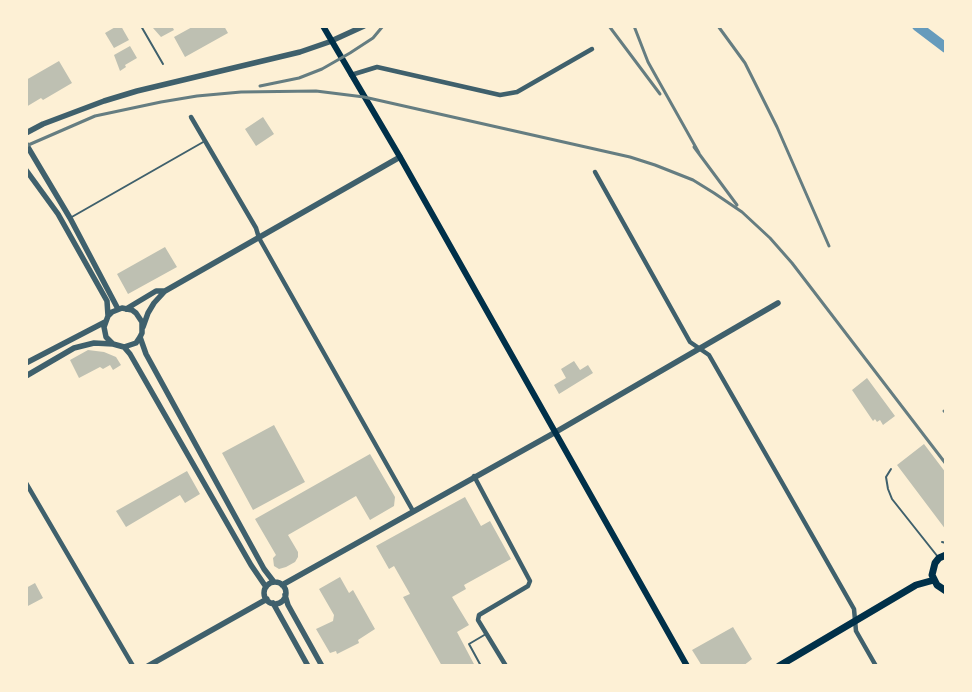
<!DOCTYPE html>
<html>
<head>
<meta charset="utf-8">
<style>
  body { margin:0 }
  #map { position:relative; width:972px; height:692px; overflow:hidden; background:#fdf0d5; font-family:"Crimson Pro",serif }
  canvas { display:block }
  .frame { position:absolute; inset:0; border:28px solid #fdf0d5; pointer-events:none }
</style>
</head>
<body>
<div id="map">
<canvas width="972" height="692"></canvas>
<div class="frame"></div>
</div>
<script>
const g = document.querySelector('canvas').getContext('2d');
g.lineJoin = 'round';
function toPath(rows) {
  const path = new Path2D();
  for (const r of rows) {
    if (r.length === 3) {
      path.moveTo(r[0] + r[2], r[1]);
      path.arc(r[0], r[1], r[2], 0, 2 * Math.PI);
      continue;
    }
    path.moveTo(r[0], r[1]);
    for (let i = 2; i < r.length; i += 2) path.lineTo(r[i], r[i + 1]);
  }
  return path;
}
function stroke(path, color, width, dash) {
  g.strokeStyle = color;
  g.lineWidth = width;
  g.lineCap = dash ? 'butt' : 'round';
  g.setLineDash(dash || []);
  g.stroke(path);
}
function fillPath(path, color) {
  g.fillStyle = color;
  g.fill(path, 'evenodd');
}
stroke(toPath([
  [917,26,946,48]
]), '#669bbc', 10);
fillPath(toPath([
  [117,26,121,26,129,40,114,48,105,33],
  [157,26,172,26,174,30,161,37,153,28],
  [194,26,224,26,228,33,185,57,174,37],
  [130,46,137,58,125,65,126,67,120,71,114,55],
  [59,61,72,83,43,100,41,98,26,107,26,80],
  [263,117,274,134,256,146,245,129],
  [165,247,177,267,128,294,117,274],
  [88,350,104,352,116,357,121,365,113,370,110,365,103,369,100,367,79,378,70,360],
  [574,361,580,370,588,365,593,373,559,394,554,385,566,378,561,369],
  [867,378,895,416,883,425,880,420,877,422,875,419,873,421,852,390],
  [274,425,305,482,253,510,222,453],
  [924,444,946,473,946,530,897,465],
  [370,454,395,497,394,506,370,520,356,496,288,535,298,552,298,557,295,562,286,567,279,569,274,566,273,558,276,555,255,519],
  [187,471,200,494,185,503,180,495,126,527,116,511],
  [465,497,481,526,490,521,511,559,464,585,466,589,452,597,469,625,457,632,475,666,442,666,403,597,410,594,394,566,389,569,376,546],
  [340,577,349,593,353,590,375,629,358,640,359,643,337,654,336,651,330,653,316,629,333,621,334,615,319,589],
  [35,583,43,598,26,607,26,588],
  [733,627,752,659,743,666,702,666,692,650]
]), '#bec0b2');
stroke(toPath([
  [141,26,163,64],
  [70,218,205,141],
  [891,469,886,477,888,489,892,499,938,557],
  [942,542,946,543],
  [481,666,469,644,486,634]
]), '#3f606c', 2);
stroke(toPath([
  [351,75,377,67,500,95,517,92,592,49],
  [191,117,256,228,259,238,413,511],
  [595,172,690,342,709,355,784,486,854,609,856,631,876,666],
  [474,476,530,581,528,586,479,615,478,620,506,666],
  [26,483,133,666]
]), '#3f606c', 4.5);
stroke(toPath([
  [26,133,43,124,104,101,137,91,300,52,329,42,364,26],
  [26,144,70,218,118,309],
  [26,170,58,214,107,301,108,316,104,327,106,337,113,344,124,347,136,343,140,337,142,333,142,322,136,313,132,310,122,308,112,312,108,316],
  [126,309,156,291,165,291],
  [143,327,148,313,154,303,165,291,400,157],
  [140,337,146,354,264,569,274,582],
  [124,347,130,354,251,565,266,587],
  [26,363,105,322],
  [26,376,74,348,94,343,113,344],
  [275,593,11],
  [282,585,554,433,778,303],
  [285,595,288,605,322,666],
  [273,603,308,666],
  [148,666,267,599]
]), '#3f606c', 5.5);
stroke(toPath([
  [323,26,400,157,687,666]
]), '#003049', 6);
stroke(toPath([
  [946,555,939,558,935,563,932,575,937,585,946,591],
  [779,666,916,585,934,580]
]), '#003049', 7);
stroke(toPath([
  [609,26,660,94],
  [634,26,648,62,699,153],
  [718,26,745,63,777,127,829,246],
  [260,86,299,78,322,69,350,53,373,38,383,26],
  [26,146,95,116,161,102,197,96,241,92,316,91,364,97,630,157,655,165,693,180,714,193,742,212,770,238,792,263,946,464],
  [694,147,737,205],
  [944,411,946,413]
]), '#657d81', 3);
</script>
</body>
</html>
